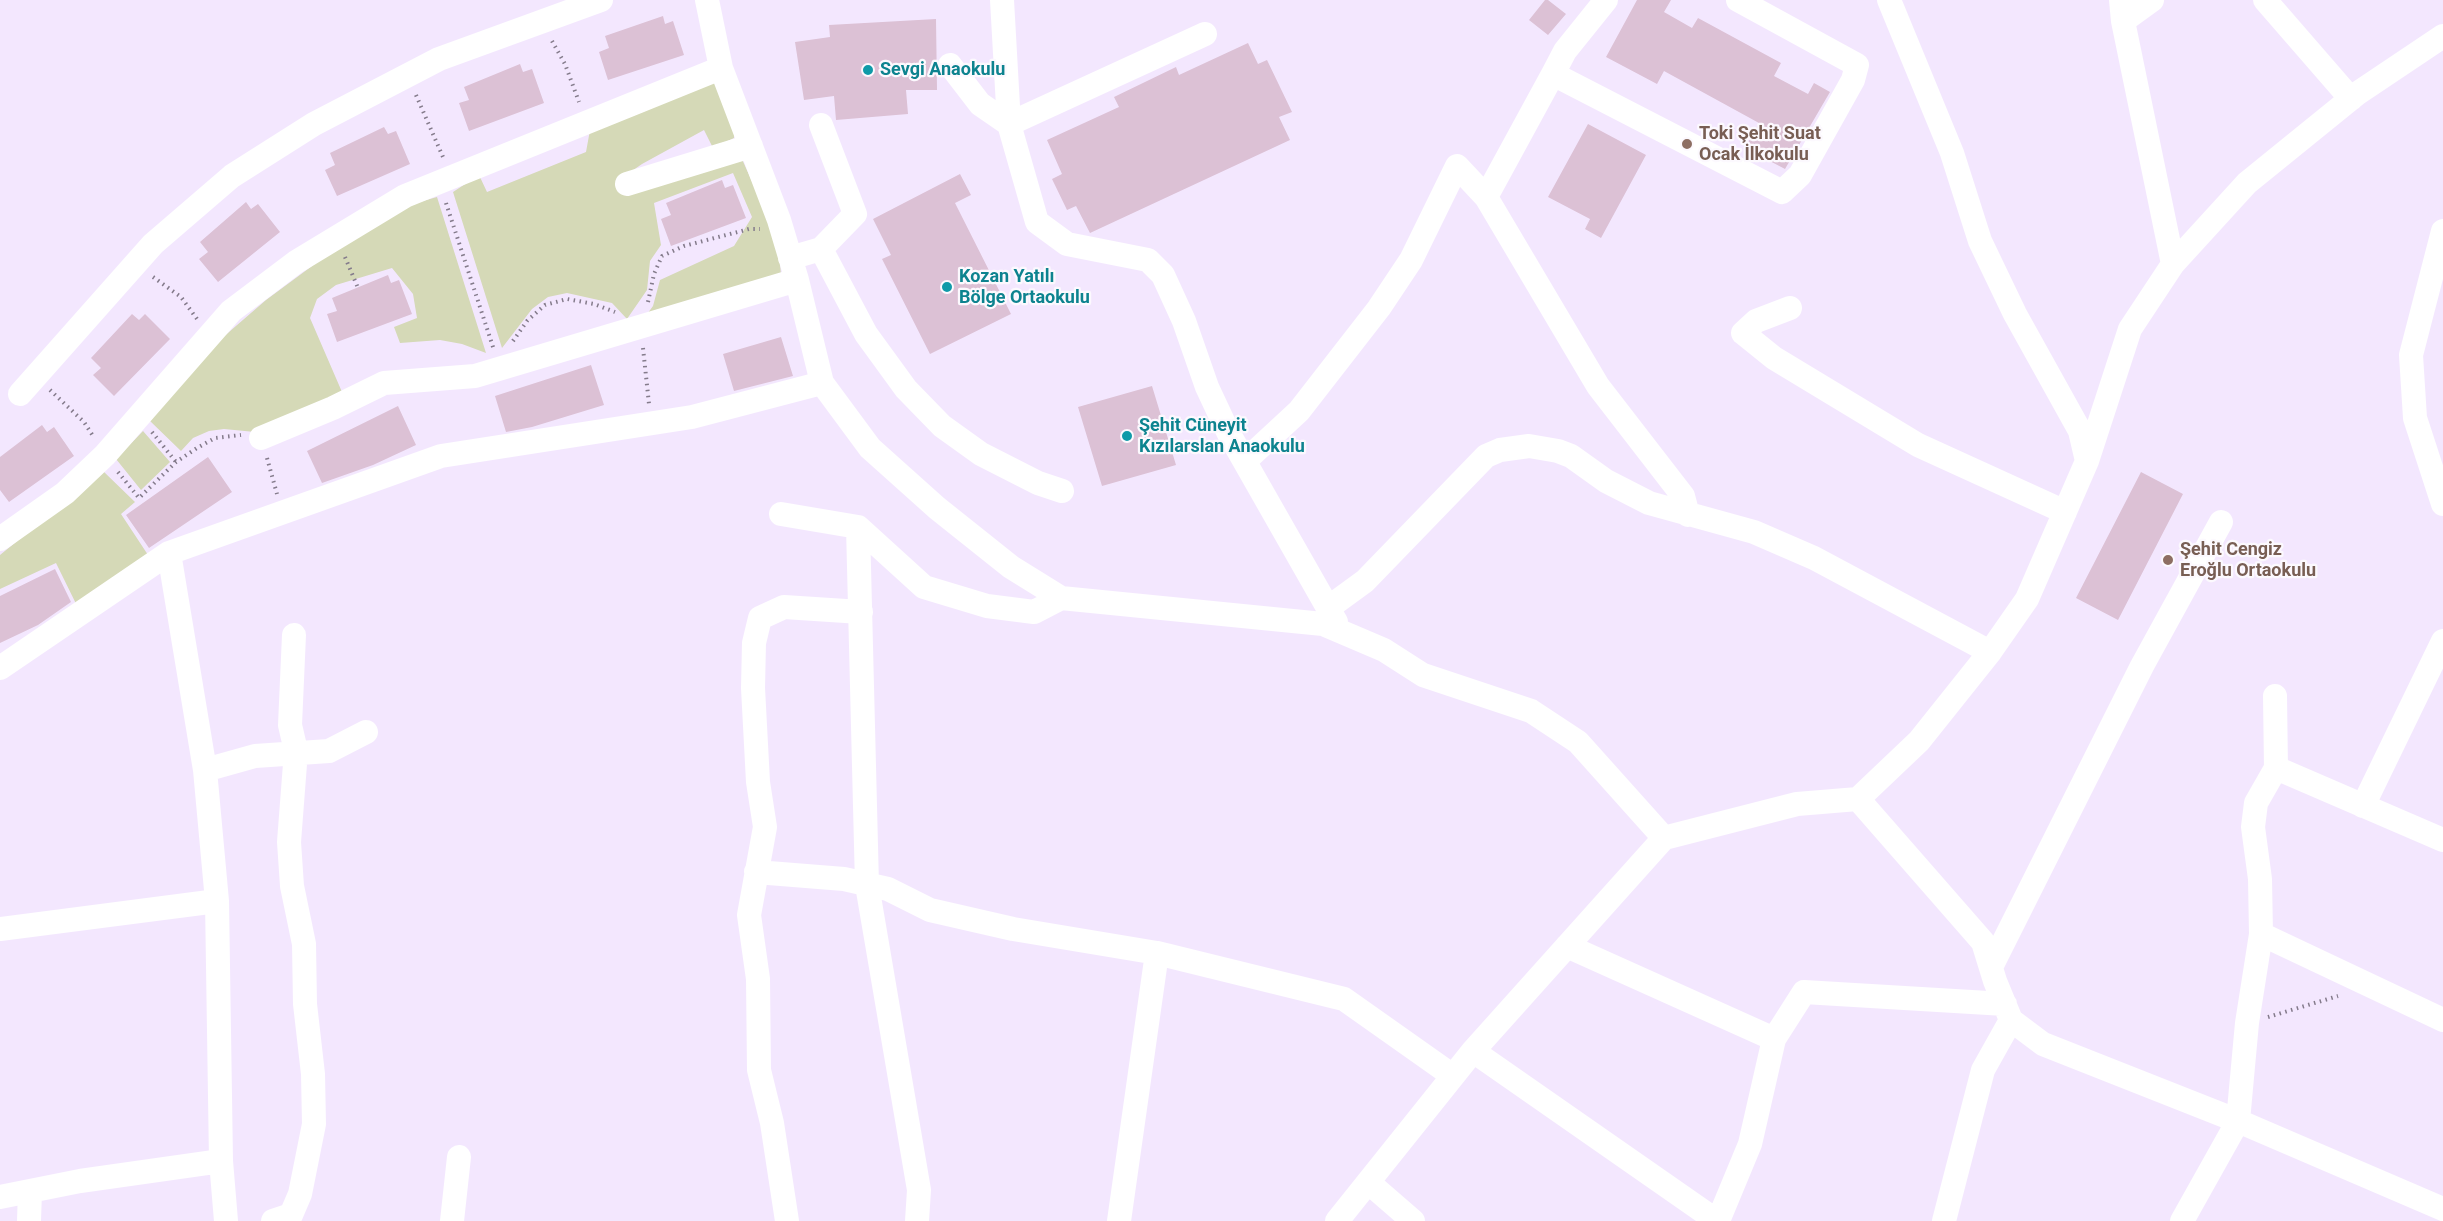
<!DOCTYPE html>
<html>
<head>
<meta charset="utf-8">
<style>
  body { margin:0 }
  canvas { display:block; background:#f3e7fe }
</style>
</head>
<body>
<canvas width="2443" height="1221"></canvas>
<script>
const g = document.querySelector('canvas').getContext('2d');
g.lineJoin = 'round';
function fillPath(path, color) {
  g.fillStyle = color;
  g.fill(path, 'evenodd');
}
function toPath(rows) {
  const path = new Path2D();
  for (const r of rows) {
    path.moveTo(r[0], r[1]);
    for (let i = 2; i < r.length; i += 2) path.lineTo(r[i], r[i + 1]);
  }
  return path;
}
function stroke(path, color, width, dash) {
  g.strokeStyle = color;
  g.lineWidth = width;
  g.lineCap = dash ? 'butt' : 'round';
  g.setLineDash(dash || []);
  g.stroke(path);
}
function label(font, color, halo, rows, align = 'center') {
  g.font = font + ' Roboto,sans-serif';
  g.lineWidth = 4.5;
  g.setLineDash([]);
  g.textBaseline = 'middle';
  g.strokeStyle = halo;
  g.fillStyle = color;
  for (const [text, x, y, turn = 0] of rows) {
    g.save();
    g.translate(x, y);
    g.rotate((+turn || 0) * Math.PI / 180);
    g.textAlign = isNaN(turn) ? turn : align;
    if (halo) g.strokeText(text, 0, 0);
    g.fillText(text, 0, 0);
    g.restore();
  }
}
fillPath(toPath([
  [718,81,735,129,734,138,713,148,704,130,642,164,619,180,741,157,778,239,781,275,645,317,653,306,660,280,734,246,752,217,733,173,654,203,661,245,650,261,647,290,627,319,612,303,567,293,548,297,532,309,502,348,453,192,479,175,487,192,586,152,590,130],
  [437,197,486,353,462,344,440,340,400,343,394,327,417,318,413,294,392,268,336,285,317,299,310,318,342,392,255,432,224,429,209,431,193,438,181,451,150,421,214,345,266,300,331,252,412,204],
  [143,431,170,462,141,490,116,459],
  [103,471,135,502,121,514,152,561,83,618,56,563,0,589,0,555]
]), '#d5d9b7');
fillPath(toPath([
  [1545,0,1548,0,1566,14,1548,35,1529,20],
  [1637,0,1671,0,1664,12,1692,28,1698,18,1781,63,1774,76,1808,94,1814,83,1830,92,1785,169,1745,148,1759,123,1664,71,1657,84,1606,57],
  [663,16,665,24,673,21,684,55,608,80,599,52,609,48,605,36],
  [936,19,937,90,906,90,908,114,836,120,834,96,804,100,795,42,830,37,829,25],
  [1248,43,1258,64,1267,60,1292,112,1279,117,1290,140,1090,233,1076,206,1067,210,1052,179,1062,174,1047,140,1119,107,1114,97,1176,67,1179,75],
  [520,64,523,72,532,69,544,103,469,131,459,103,469,100,464,87],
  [1588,124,1646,155,1601,238,1585,229,1590,219,1548,197],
  [384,127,388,134,396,131,410,164,337,196,325,170,335,165,330,153],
  [960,174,971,195,955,203,1011,314,930,354,882,259,891,255,873,219],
  [722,180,725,188,733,185,746,218,671,246,661,219,671,215,666,203],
  [246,202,251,209,258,204,280,232,218,282,199,259,208,252,200,242],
  [388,275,391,283,399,280,412,314,337,342,327,314,337,311,332,298],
  [132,314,139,320,145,314,170,339,114,396,93,375,101,368,91,358],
  [781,337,793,376,734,391,723,354],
  [591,365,604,405,532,427,506,432,495,396],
  [1152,386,1176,465,1102,486,1078,407],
  [398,406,416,445,373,465,322,483,307,451],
  [42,425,47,432,54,427,74,456,9,502,0,490,0,457],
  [208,457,232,492,149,548,126,515],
  [2141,472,2183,494,2118,620,2076,598],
  [55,569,71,602,38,625,0,643,0,596]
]), '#dcc1d5');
stroke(toPath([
  [552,41,565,64,579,102],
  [416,95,443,157],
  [446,203,494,350],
  [345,257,358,288],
  [153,277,181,297,197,319],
  [648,302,654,274,662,256,684,246,749,229,760,229],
  [513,341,527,321,545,305,567,299,594,304,615,312],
  [643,348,649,404],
  [50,390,84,422,93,436],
  [152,432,176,462],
  [267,458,277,494],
  [118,472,139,498,176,462,197,448,215,438,241,435],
  [2268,1017,2338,996]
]), '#847b8b', 4, [1.5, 4.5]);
stroke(toPath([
  [707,0,721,68,779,220,797,280,822,383],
  [1002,0,1009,124,1037,222,1067,244,1148,260,1163,275,1184,321,1207,387,1229,434,1336,622],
  [1889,0,1952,153,1980,241,2015,314,2080,431,2087,461],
  [2121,0,2123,21,2173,264],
  [2265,0,2351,99],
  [2123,21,2152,0],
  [950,65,980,104,1009,124,1205,34],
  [1553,74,1565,51,1606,0],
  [627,184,751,146],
  [1486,197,1553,74,1782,192,1800,175,1853,80,1857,65,1738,0],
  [2443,231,2411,355,2415,418,2443,504],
  [821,249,855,214,821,125],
  [790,258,821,249,866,334,906,389,942,426,981,454,1038,483,1062,491],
  [1790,308,1756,321,1743,333,1774,358,1918,445,2065,512],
  [20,394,153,244,232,176,314,124,439,59,601,0],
  [261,438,333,408,384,383,475,376,797,280],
  [1245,461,1299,411,1379,308,1411,260,1457,166,1486,197,1598,386,1683,496,1688,515],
  [781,514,858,527,924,587,987,606,1034,612,1061,598],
  [858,527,867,885,919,1190,917,1221],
  [0,539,65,493,105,455,231,311,296,262,405,196,721,68],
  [169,553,205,770,217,901,221,1161,226,1221],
  [1328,608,1365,581,1486,456,1500,450,1529,446,1558,451,1571,456,1606,481,1649,503,1754,532,1814,558,1990,652],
  [0,668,169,553,441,456,692,417,822,383,870,448,937,508,1011,567,1061,598,1323,624,1384,650,1423,675,1531,711,1578,742,1664,838],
  [2276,768,2443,840],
  [205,770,255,756,329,751,366,732],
  [1858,799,1983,942,1995,981,2011,1020,2043,1044,2238,1121,2443,1209],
  [2363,806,2443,641],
  [756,872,844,879,888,889,930,910,1013,929,1157,953,1344,999,1453,1076],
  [0,929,217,901],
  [2261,934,2443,1020],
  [1567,946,1774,1039],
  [1991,967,2142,666,2221,522],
  [1473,1051,1717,1221],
  [1368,1182,1413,1221],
  [0,1197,80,1181,221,1161],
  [29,1221,30,1191],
  [273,1221,291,1215,300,1194,314,1124,313,1074,305,1004,304,944,292,886,289,842,296,751,290,725,294,635],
  [452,1221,459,1157],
  [787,1221,772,1123,759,1070,758,979,749,915,765,827,758,782,753,688,754,643,760,618,784,607,861,612],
  [1119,1221,1157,953],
  [1337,1221,1473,1051,1664,838,1797,804,1858,799,1919,741,1990,652,2027,599,2087,461,2130,329,2173,264,2247,183,2358,93,2443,36],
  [1718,1221,1750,1144,1774,1039,1804,992,2005,1004],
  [1944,1221,1983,1070,2011,1020],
  [2182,1221,2238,1121,2247,1023,2261,934,2260,879,2253,827,2256,803,2276,768,2275,696]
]), '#fff', 24);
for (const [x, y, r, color] of [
  [868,70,6,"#0f9aa8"],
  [1687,144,6,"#8d6e63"],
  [947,287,6,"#0f9aa8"],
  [1127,436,6,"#0f9aa8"],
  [2168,560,6,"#8d6e63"]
]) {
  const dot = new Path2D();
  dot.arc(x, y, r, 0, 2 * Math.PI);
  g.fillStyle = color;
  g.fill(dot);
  stroke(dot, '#fcf9fe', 2);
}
label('bold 18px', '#0d838f', '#fcf9fe', [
  ["Sevgi Anaokulu",880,70],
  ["Kozan Yatılı",959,277],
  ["Bölge Ortaokulu",959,298],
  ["Şehit Cüneyit",1139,426],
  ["Kızılarslan Anaokulu",1139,447]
], 'left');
label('bold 18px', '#785e54', '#fcf9fe', [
  ["Toki Şehit Suat",1699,134],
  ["Ocak İlkokulu",1699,155],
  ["Şehit Cengiz",2180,550],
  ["Eroğlu Ortaokulu",2180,571]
], 'left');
</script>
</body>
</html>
